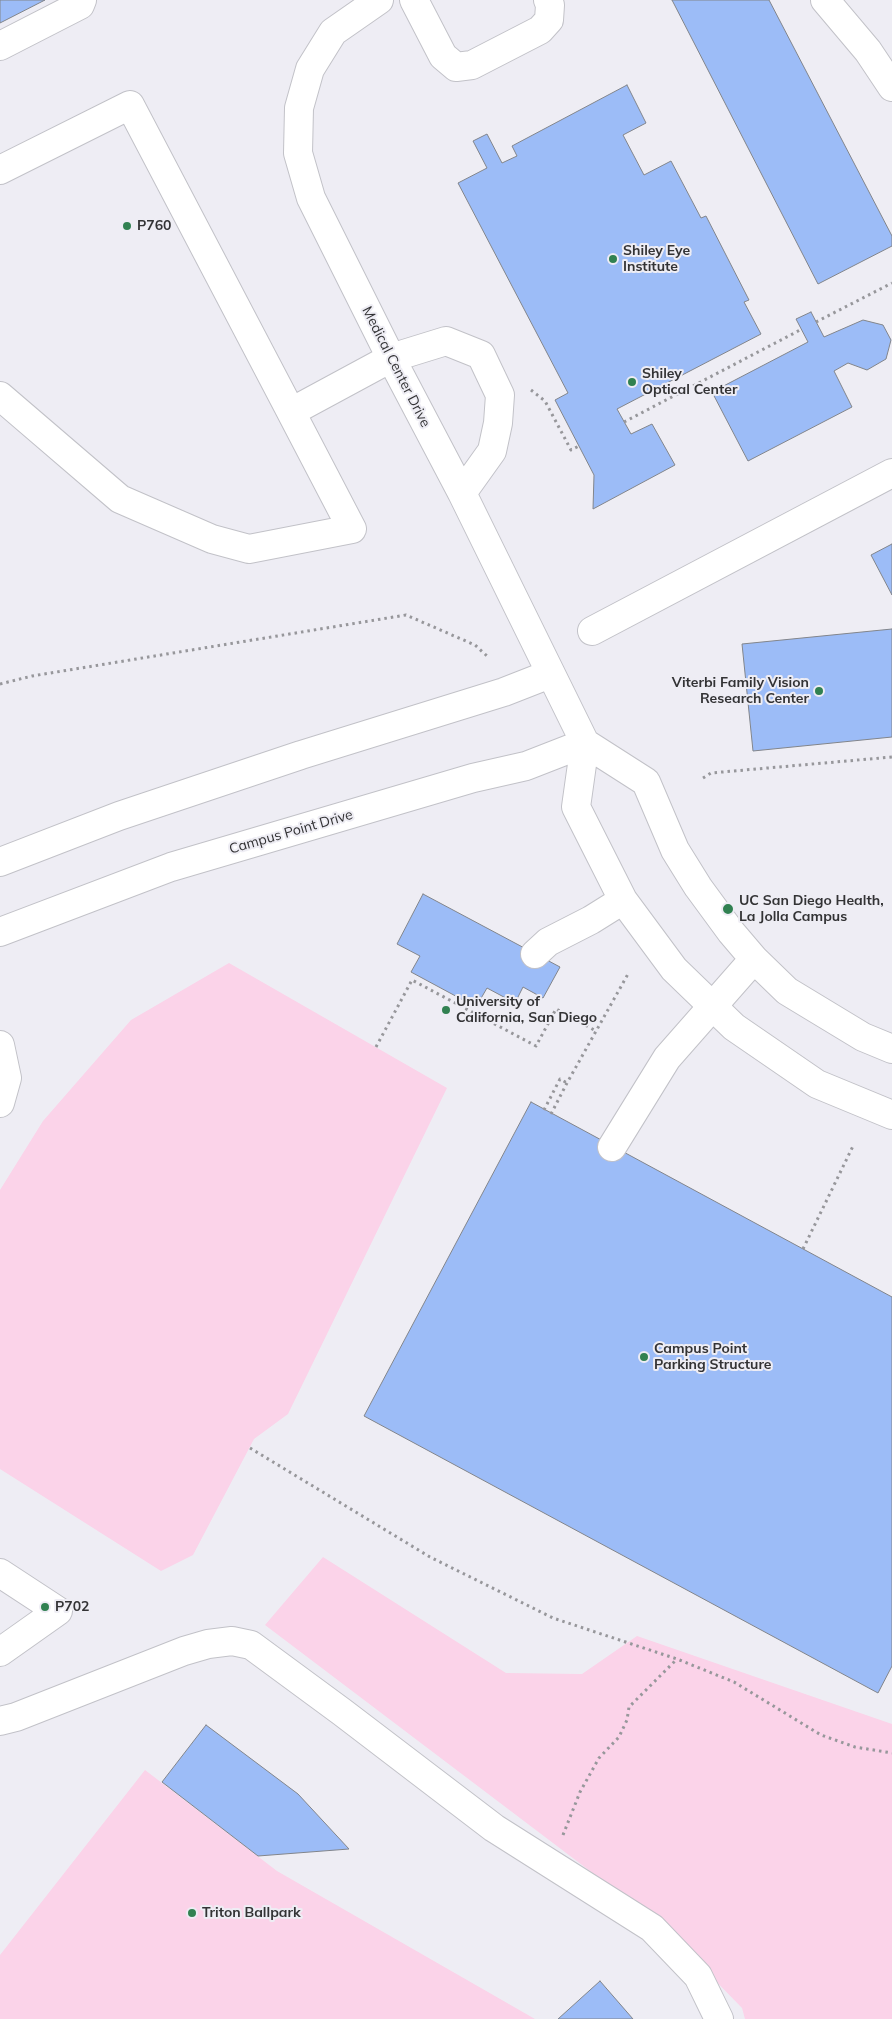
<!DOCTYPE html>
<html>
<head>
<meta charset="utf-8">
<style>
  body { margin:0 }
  canvas { display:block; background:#eeedf4 }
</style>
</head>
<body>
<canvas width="892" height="2019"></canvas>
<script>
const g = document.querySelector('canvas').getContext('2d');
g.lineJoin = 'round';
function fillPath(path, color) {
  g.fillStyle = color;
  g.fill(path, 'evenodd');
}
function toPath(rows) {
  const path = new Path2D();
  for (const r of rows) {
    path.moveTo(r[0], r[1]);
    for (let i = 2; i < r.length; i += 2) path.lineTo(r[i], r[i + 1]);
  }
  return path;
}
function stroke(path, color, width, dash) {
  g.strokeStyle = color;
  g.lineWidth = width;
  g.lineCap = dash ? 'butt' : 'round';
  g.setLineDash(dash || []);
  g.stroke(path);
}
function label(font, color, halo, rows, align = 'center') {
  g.font = font + ' Mulish,sans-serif';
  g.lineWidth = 4;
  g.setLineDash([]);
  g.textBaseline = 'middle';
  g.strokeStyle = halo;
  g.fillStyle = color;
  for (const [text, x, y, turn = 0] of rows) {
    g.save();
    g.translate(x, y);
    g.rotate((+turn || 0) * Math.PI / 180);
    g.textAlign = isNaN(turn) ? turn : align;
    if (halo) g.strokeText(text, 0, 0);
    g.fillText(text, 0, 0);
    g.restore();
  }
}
fillPath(toPath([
  [229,963,447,1088,288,1414,254,1439,193,1555,161,1571,0,1469,0,1190,43,1121,131,1020],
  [323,1557,506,1673,582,1674,637,1636,892,1724,892,2019,745,2019,742,2008,660,1924,265,1625],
  [145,1770,277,1871,535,2019,0,2019,0,1955]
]), '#fbd3e9');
const building = toPath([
  [0,0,45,0,0,23,0,0],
  [672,0,769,0,892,236,892,246,818,284,672,0],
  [627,85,646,123,623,135,644,175,671,161,701,218,706,216,749,300,744,302,761,334,617,409,631,434,652,424,675,465,593,509,594,475,555,400,568,393,458,183,487,168,473,141,487,134,502,163,517,156,512,146,627,85],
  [811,312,824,337,863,320,883,325,891,340,886,359,867,370,848,363,834,371,852,407,748,461,712,392,808,342,796,319,811,312],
  [892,544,892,595,871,555,892,544],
  [892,629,892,737,753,751,742,644,892,629],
  [423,894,560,967,543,998,523,987,515,1003,487,988,476,1007,411,972,420,956,397,944,423,894],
  [531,1102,892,1297,892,1666,878,1693,364,1416,531,1102],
  [206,1725,298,1794,349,1849,258,1856,162,1782,206,1725],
  [600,1981,633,2019,558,2019,600,1981]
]);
fillPath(building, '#9cbcf7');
stroke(building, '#82858b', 1);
const minor = toPath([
  [379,0,333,32,310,69,299,108,298,153,311,198,391,358,462,493,585,743,646,782,675,850,698,887,731,932,754,959,787,991,863,1037,892,1049],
  [414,0,443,56,456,67,472,65,540,30,549,20,550,5,548,0],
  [825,0,868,51,892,87],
  [0,46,80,5,82,0],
  [0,170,130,105,291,412],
  [0,396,120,499,212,539,249,549,352,529,291,412,391,358,446,341,481,355,500,395,498,423,492,451,462,493],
  [592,631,892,473],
  [585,743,576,807,623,900,674,969,734,1027,817,1084,892,1115],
  [0,862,119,816,301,755,504,692,550,674],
  [0,932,171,867,473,778,526,766,585,743],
  [535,954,548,942,591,920,623,900],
  [0,1045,7,1078,0,1103],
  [612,1147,667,1058,754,959],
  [0,1573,58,1611,0,1652],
  [0,1721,16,1717,184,1651,208,1644,232,1641,251,1645,342,1712,494,1828,652,1928,698,1976,719,2019]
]);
stroke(minor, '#c2c2c8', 30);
stroke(toPath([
  [816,322,892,283],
  [531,390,545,401,571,450,579,446],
  [624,422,802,329],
  [0,684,32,676,406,615,475,645,487,656],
  [703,778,711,773,892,757],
  [376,1047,412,980,536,1046,556,1009,596,1031],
  [544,1110,560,1079,567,1083],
  [551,1114,567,1083,628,974],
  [803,1249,854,1144],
  [250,1448,430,1557,553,1618,677,1659,734,1682,821,1735,855,1747,892,1753],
  [563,1835,580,1792,599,1758,619,1737,627,1720,629,1707,677,1659]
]), '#97979b', 3, [2.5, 4]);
stroke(minor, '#fff', 28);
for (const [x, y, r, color] of [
  [127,226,5,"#318151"],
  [613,259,5,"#318151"],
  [632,382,5,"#318151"],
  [819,691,5,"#318151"],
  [728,909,6,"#318151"],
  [446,1010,5,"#318151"],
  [644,1357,5,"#318151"],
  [45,1607,5,"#318151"],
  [192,1913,5,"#318151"]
]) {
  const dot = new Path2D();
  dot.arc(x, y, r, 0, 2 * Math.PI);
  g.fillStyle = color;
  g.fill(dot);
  stroke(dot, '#eeedf4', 2);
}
label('bold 14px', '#333335', '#eeedf4', [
  ["P760",137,226],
  ["Shiley Eye",623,251],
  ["Institute",623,267],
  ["Shiley",642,374],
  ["Optical Center",642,390],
  ["Viterbi Family Vision",809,683,"right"],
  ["Research Center",809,699,"right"],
  ["UC San Diego Health,",739,901],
  ["La Jolla Campus",739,917],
  ["University of",456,1002],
  ["California, San Diego",456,1018],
  ["Campus Point",654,1349],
  ["Parking Structure",654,1365],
  ["P702",55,1607],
  ["Triton Ballpark",202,1913]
], 'left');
label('14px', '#333335', '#eeedf4', [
  ["Medical Center Drive",396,367,63],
  ["Campus Point Drive",291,832,-16]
]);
</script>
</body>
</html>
